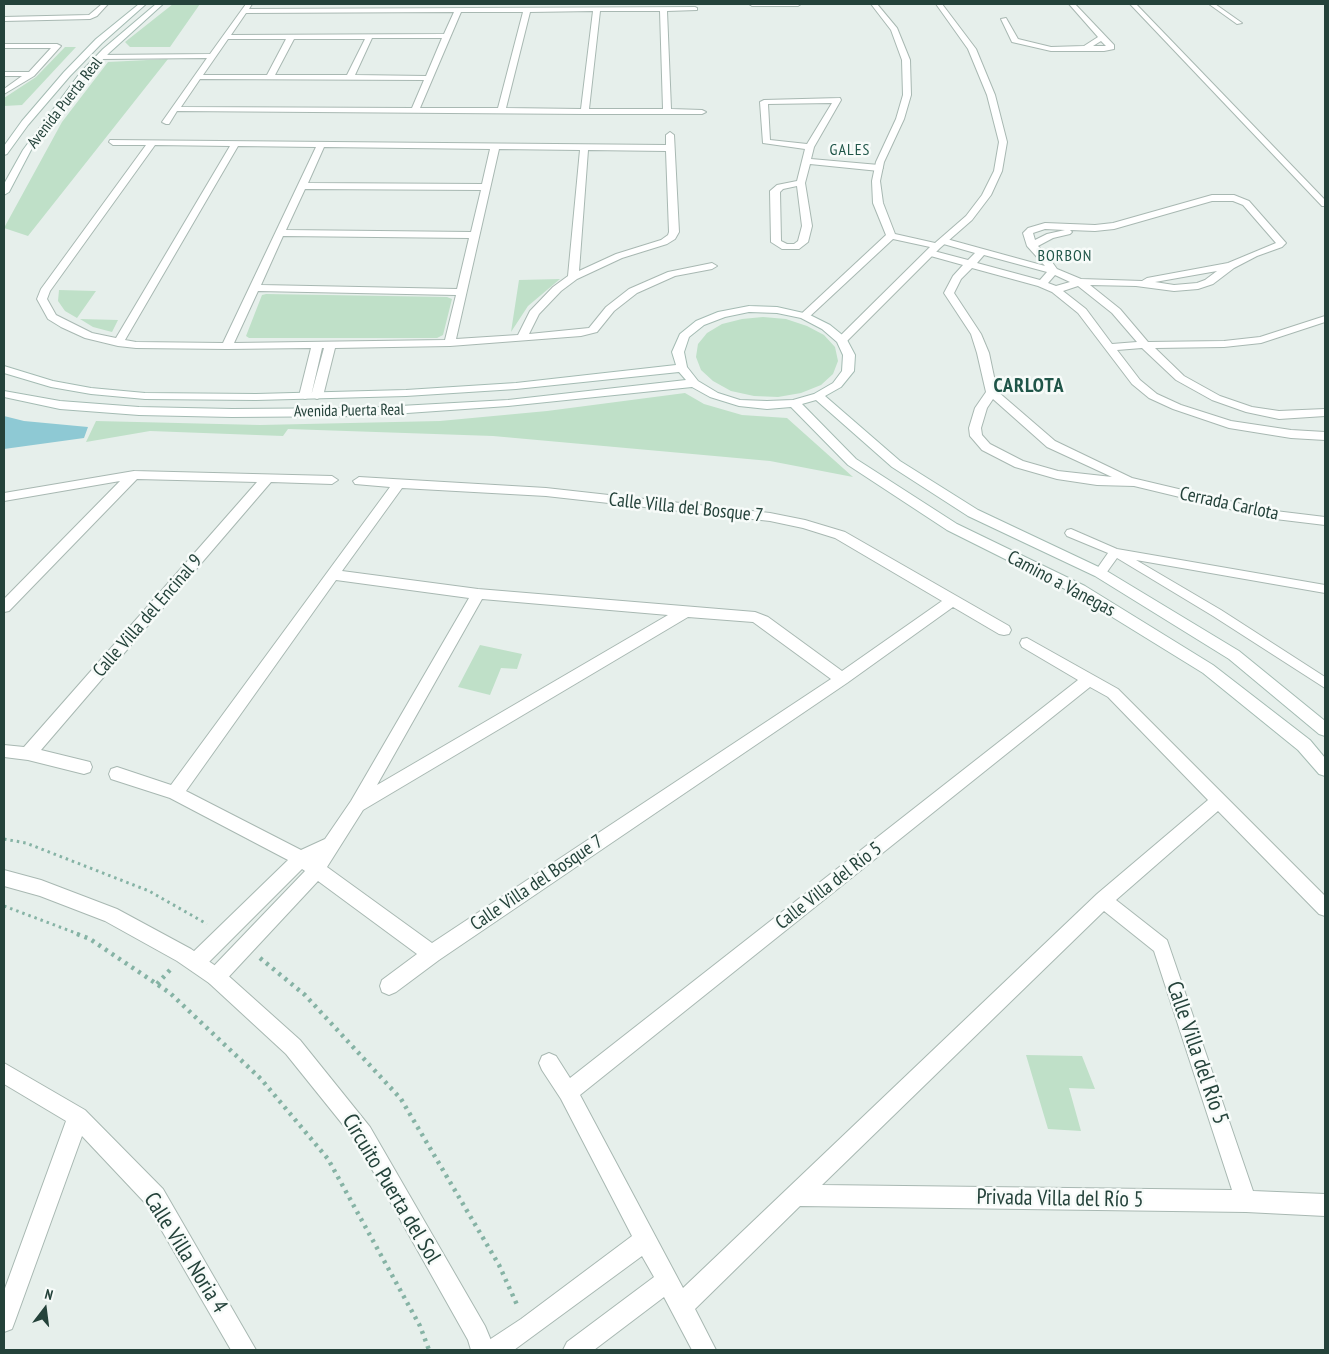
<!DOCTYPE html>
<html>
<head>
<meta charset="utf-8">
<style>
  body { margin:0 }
  #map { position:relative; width:1329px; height:1354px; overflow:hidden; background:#e6efeb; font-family:"PT Sans Narrow",sans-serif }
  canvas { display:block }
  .frame { position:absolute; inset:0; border:5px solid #24423a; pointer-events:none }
  .north { position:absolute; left:20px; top:1284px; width:50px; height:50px; -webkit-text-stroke:4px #f7fbf9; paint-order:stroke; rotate:15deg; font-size:14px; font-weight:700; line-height:20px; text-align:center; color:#24423a }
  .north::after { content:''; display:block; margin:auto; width:18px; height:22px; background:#24423a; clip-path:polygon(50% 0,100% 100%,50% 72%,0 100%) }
</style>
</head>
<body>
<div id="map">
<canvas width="1329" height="1354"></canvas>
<div class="frame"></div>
<div class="north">N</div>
</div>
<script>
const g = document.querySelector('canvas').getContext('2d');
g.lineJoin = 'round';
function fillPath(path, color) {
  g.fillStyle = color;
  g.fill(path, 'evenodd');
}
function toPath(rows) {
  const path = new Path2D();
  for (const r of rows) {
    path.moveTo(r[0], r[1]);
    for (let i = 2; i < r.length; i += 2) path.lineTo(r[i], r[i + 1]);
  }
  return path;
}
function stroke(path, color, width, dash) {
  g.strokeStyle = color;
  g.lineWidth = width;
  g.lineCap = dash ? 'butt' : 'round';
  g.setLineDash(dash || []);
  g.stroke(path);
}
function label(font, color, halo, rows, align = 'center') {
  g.font = font + ' "PT Sans Narrow",sans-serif';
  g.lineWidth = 5;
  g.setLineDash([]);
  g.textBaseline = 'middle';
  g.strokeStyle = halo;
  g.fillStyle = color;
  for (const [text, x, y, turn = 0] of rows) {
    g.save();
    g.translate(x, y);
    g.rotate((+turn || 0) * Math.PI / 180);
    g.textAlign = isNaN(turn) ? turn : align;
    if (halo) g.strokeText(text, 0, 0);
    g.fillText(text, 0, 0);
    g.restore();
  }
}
fillPath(toPath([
  [173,4,200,4,170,47,130,47,125,42],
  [65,47,76,47,22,105,4,106,4,98,36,77],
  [168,59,28,236,4,228,62,122,108,62],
  [560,279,528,306,511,332,519,280],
  [59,290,96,291,77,318,65,311,58,301],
  [266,294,447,297,452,299,443,335,437,338,249,338,246,336,262,295],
  [763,317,786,319,807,326,824,335,835,347,838,361,833,374,821,385,801,393,778,397,754,396,731,391,713,381,701,370,696,357,698,344,707,333,722,324,742,319],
  [80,319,118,320,112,332,93,327],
  [685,393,704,404,742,415,787,418,853,477,770,461,493,436,288,429,283,436,150,431,86,442,96,421,260,425,440,421,547,411],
  [480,645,522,654,517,669,501,668,490,695,458,687],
  [1026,1055,1082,1056,1095,1089,1069,1088,1081,1131,1048,1129]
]), '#bfe0c8');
fillPath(toPath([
  [4,416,24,421,88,427,84,438,4,449]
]), '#8ec9d4');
const service = toPath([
  [1130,4,1136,4,1325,200,1325,206,1322,206,1130,4],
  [1209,4,1215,4,1242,23,1237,24,1209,4],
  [1071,529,1117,549,1325,585,1325,593,1136,560,1221,610,1325,677,1325,688,1213,616,1117,558,1104,576,1096,576,1094,573,1108,553,1067,536,1065,533,1067,530,1071,529]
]);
const minor = toPath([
  [102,4,108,4,97,16,90,19,4,21,4,17,89,15,102,4],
  [246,4,252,4,249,9,695,7,697,8,697,10,667,11,671,109,702,110,706,112,702,114,585,114,177,111,169,124,166,124,162,122,207,58,100,59,96,57,100,55,210,54,246,4],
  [593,11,581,109,506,108,530,12,593,11],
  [600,11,660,11,663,109,589,109,600,11],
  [454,12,444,34,231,35,246,13,454,12],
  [461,12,523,12,498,108,420,108,461,12],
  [372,38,442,38,426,76,355,75,372,38],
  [228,39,286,39,267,75,203,75,228,39],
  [294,39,365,39,347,75,275,75,294,39],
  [200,79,424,80,412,108,181,107,200,79],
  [749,4,801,4,798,6,752,6,749,4],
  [1069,4,1075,4,1114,45,1114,49,1104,51,1051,51,1012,42,1001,19,1006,18,1018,39,1051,47,1084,46,1098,37,1069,4],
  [1101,41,1106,46,1093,46,1101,41],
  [4,44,57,44,61,46,34,76,4,94,4,89,22,76,4,76,4,72,29,72,51,48,4,48,4,44],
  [840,98,841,100,814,147,811,159,879,165,883,168,879,171,810,164,805,183,812,226,808,242,799,249,782,249,771,242,770,191,777,185,797,181,805,149,763,143,760,102,764,100,840,98],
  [832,103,807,144,770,140,768,104,832,103],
  [797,186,802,226,798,241,794,244,787,244,781,241,780,192,783,189,797,186],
  [670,132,674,135,679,232,675,239,667,244,622,258,577,279,561,291,539,314,529,334,589,328,606,307,629,289,668,272,712,263,717,266,712,269,675,276,637,293,614,311,597,332,581,336,450,346,335,348,323,396,317,399,311,396,324,348,322,348,311,396,305,399,299,396,311,348,227,349,136,348,118,346,85,338,61,327,48,319,37,299,41,289,146,145,113,145,109,142,110,140,666,145,666,135,670,132],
  [155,145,230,146,116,338,92,333,56,315,47,299,50,291,155,145],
  [238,146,316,147,223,343,136,342,125,340,238,146],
  [324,147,490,149,482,184,308,183,324,147],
  [499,149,580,150,568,276,553,287,530,311,518,335,456,339,499,149],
  [588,150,666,151,669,232,668,235,661,240,616,254,579,271,588,150],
  [305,189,481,190,471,232,286,230,305,189],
  [283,236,469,238,457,289,261,285,283,236],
  [258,291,456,295,445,340,234,343,258,291],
  [1212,195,1234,195,1249,201,1286,243,1282,247,1257,256,1234,268,1213,284,1198,289,1174,291,1136,286,1090,285,1120,309,1148,342,1224,341,1260,337,1325,316,1325,322,1261,343,1224,347,1155,348,1184,376,1220,396,1252,407,1279,411,1325,409,1325,416,1279,419,1246,412,1212,400,1176,380,1142,348,1117,350,1140,380,1157,394,1181,405,1231,421,1291,430,1325,432,1325,440,1291,438,1229,428,1173,409,1149,398,1132,384,1078,313,1052,292,1038,286,972,268,961,279,954,293,981,334,989,353,997,391,1055,441,1132,478,1267,510,1325,517,1325,525,1267,518,1134,486,1097,485,1057,479,1015,467,982,450,970,436,969,428,975,408,986,392,977,353,971,334,944,293,953,276,963,265,927,255,927,251,930,250,968,260,975,253,940,243,940,239,943,238,1045,266,1027,246,1023,233,1028,228,1045,223,1095,225,1113,223,1212,195],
  [1212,201,1233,201,1243,205,1276,243,1228,263,1147,278,1142,281,1081,279,1057,269,1047,255,1038,246,1053,238,1070,234,1072,232,1070,230,1095,231,1114,229,1212,201],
  [1045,229,1065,230,1047,234,1035,240,1033,233,1045,229],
  [984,255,1047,272,1040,280,977,263,984,255],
  [1217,271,1205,280,1197,283,1174,285,1155,282,1217,271],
  [1055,275,1070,282,1056,286,1048,283,1055,275],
  [1078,286,1112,313,1137,342,1112,344,1086,309,1063,291,1078,286],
  [993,399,1047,447,1112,477,1058,471,1023,461,990,444,982,435,981,428,987,408,993,399],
  [134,471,332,476,338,480,332,484,271,482,41,750,90,762,92,767,90,772,84,774,28,760,4,757,4,745,24,747,257,482,137,479,9,611,4,612,4,599,120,481,4,501,4,493,134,471],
  [359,477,546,488,770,513,805,520,845,532,1009,626,1011,630,1009,634,1004,635,999,634,953,607,847,683,439,960,396,992,389,995,382,992,380,986,382,980,417,954,318,881,223,983,216,986,209,983,207,977,209,971,305,871,302,869,203,968,196,971,189,968,187,962,189,956,288,860,170,798,111,779,109,774,111,769,117,767,171,785,390,487,355,484,353,481,359,477],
  [402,488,546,496,770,521,803,528,835,538,942,601,842,671,768,617,755,612,478,589,342,571,402,488],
  [336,580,469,598,351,801,325,839,301,850,186,791,336,580],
  [482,599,668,615,377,785,482,599],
  [688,617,753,622,831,679,432,943,327,867,363,810,688,617],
  [1027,638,1118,689,1325,896,1325,916,1319,914,1218,811,1116,900,1167,940,1253,1191,1325,1194,1325,1216,1246,1212,800,1206,695,1309,716,1350,692,1350,664,1297,594,1350,563,1350,567,1342,654,1277,642,1256,514,1350,482,1350,486,1342,521,1319,632,1236,561,1099,542,1070,539,1063,542,1056,549,1053,556,1056,570,1078,1078,680,1022,647,1020,643,1022,639,1027,638],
  [1090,687,1108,697,1208,800,1097,894,683,1288,580,1095,1090,687],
  [1104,911,1154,951,1232,1190,822,1185,1104,911],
  [4,1063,85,1110,163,1189,256,1350,231,1350,147,1205,82,1136,15,1321,12,1329,4,1332,4,1291,66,1121,4,1084,4,1063]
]);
const tertiary = toPath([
  [871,4,877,4,897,28,910,60,911,95,904,119,884,162,880,181,883,203,895,234,935,243,966,216,982,195,994,171,999,142,987,95,968,49,936,4,942,4,976,49,995,95,1007,142,1002,171,991,195,972,220,940,248,846,342,842,343,838,342,837,340,838,338,930,247,893,239,808,318,804,319,799,316,886,235,873,203,872,181,876,162,896,119,903,95,902,60,891,30,871,4],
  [4,870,41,880,117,909,191,949,223,971,300,1040,370,1127,485,1326,495,1350,471,1350,468,1340,356,1141,286,1054,209,983,177,961,105,921,40,896,4,886,4,870]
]);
const secondary = toPath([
  [139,4,146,4,102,43,70,76,28,125,7,154,4,155,4,146,22,121,64,72,96,39,139,4],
  [156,4,163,4,109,53,86,77,31,150,9,192,4,195,4,184,23,150,80,73,103,49,156,4],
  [749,306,777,307,808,314,830,325,846,338,855,355,854,371,841,387,825,396,900,461,978,510,1105,570,1239,651,1325,721,1325,736,1319,734,1229,659,1095,576,968,516,892,467,816,400,802,404,856,459,957,524,1085,586,1213,665,1310,740,1325,758,1325,776,1319,774,1298,750,1203,673,1075,594,947,530,848,465,791,407,767,409,739,406,710,397,692,387,508,406,364,416,232,417,139,415,60,409,4,397,4,391,60,401,139,407,232,409,364,408,508,400,686,380,679,372,516,389,406,396,256,400,145,399,91,394,51,387,4,373,4,366,53,381,91,388,145,393,256,394,406,390,516,383,676,365,672,352,680,334,696,321,718,312,749,306],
  [749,312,777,313,801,318,822,329,837,342,843,355,842,371,833,383,814,394,793,400,767,401,740,400,718,393,698,381,687,367,684,352,689,337,704,325,725,317,749,312]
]);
stroke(service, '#a8b8b2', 2);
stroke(minor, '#a8b8b2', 2);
stroke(tertiary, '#a8b8b2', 2);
stroke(secondary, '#a4bbb3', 2);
stroke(toPath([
  [4,839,26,843,149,891,207,924],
  [4,906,81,935]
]), '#86b3a5', 3, [2.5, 4]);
stroke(toPath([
  [77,934,90,939,170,993,261,1079,328,1159,420,1326,429,1350],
  [260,958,305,995,401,1099,499,1265,518,1307],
  [157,984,170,970]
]), '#86b3a5', 4.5, [3, 5]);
fillPath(service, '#fff');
fillPath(minor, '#fff');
fillPath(tertiary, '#fff');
fillPath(secondary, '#fff');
label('16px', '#24423a', '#f7fbf9', [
  ["Avenida Puerta Real",65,103,-52],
  ["Avenida Puerta Real",349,411,-1]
]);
g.letterSpacing = '1px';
label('16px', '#1f5548', '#f7fbf9', [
  ["GALES",850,150],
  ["BORBON",1065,256]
]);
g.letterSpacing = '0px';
label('19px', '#24423a', '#f7fbf9', [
  ["Cerrada Carlota",1229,504,12],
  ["Calle Villa del Bosque 7",686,508,6],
  ["Camino a Vanegas",1061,584,28],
  ["Calle Villa del Encinal 9",148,616,-49],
  ["Calle Villa del Bosque 7",537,883,-34],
  ["Calle Villa del Río 5",829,886,-38]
]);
g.letterSpacing = '1px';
label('bold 20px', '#1f5548', '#f7fbf9', [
  ["CARLOTA",1029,386]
]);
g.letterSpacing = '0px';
label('22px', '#24423a', '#f7fbf9', [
  ["Calle Villa del Río 5",1197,1053,71],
  ["Circuito Puerta del Sol",391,1189,59],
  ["Privada Villa del Río 5",1060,1199,1],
  ["Calle Villa Noria 4",185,1253,58]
]);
</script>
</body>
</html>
